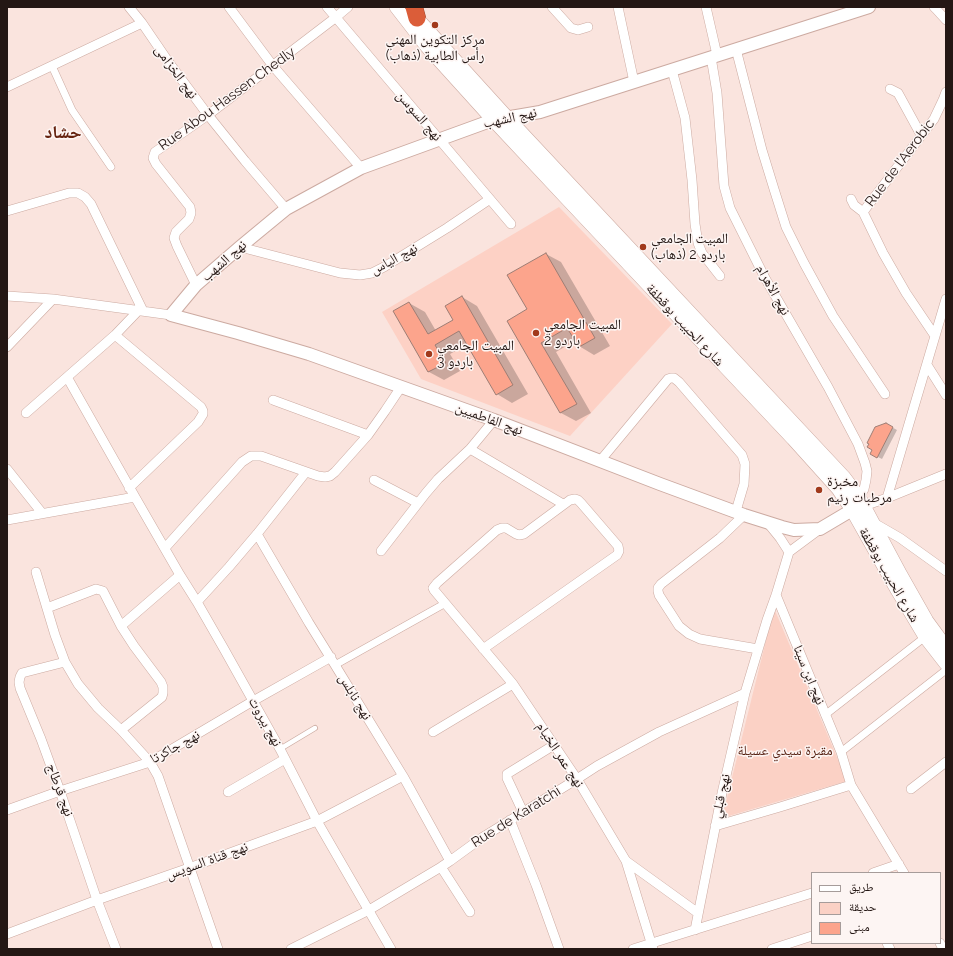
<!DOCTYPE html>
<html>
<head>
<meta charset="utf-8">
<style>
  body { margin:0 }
  #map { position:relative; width:953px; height:956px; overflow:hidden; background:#fae4de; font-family:Raleway,"Noto Naskh Arabic",sans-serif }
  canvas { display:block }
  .frame { position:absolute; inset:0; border:8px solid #241714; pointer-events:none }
  .legend { position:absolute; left:811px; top:872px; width:130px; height:72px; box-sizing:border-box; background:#fdf5f3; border:1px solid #a69c9a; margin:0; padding:5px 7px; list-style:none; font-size:12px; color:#241714 }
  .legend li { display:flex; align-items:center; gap:8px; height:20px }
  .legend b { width:20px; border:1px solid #a69c9a }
</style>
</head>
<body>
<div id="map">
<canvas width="953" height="956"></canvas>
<div class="frame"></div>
<ul class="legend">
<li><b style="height:5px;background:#fff"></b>طريق</li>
<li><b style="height:11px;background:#fbd1c5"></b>حديقة</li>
<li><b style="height:11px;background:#fca48c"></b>مبنى</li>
</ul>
</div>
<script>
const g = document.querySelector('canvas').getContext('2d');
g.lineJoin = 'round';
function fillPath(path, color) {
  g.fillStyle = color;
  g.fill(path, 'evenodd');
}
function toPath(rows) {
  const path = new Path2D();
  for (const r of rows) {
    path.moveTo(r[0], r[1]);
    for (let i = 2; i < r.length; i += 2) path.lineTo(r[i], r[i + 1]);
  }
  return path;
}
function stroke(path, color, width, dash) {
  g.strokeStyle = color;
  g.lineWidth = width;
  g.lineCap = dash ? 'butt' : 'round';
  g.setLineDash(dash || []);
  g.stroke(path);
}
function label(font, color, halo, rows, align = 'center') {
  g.font = font + ' Raleway,"Noto Naskh Arabic",sans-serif';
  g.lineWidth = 3;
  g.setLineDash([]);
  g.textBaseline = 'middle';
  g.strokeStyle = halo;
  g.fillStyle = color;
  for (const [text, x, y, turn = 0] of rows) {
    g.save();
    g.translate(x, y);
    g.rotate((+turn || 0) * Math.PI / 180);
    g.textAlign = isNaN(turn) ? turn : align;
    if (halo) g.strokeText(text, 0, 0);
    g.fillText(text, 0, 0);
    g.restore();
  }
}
fillPath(toPath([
  [559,207,672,324,570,436,421,379,382,312]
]), '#fdd1c5');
fillPath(toPath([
  [774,608,847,781,722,818]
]), '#fbd1c5');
fillPath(toPath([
  [546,254,561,262,610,346,594,355,579,346,576,340,556,352,591,413,576,421,561,413,508,321,529,309],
  [462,297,477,306,528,394,512,403,497,394,468,344,450,354,460,371,444,380,429,372,394,312,409,303,425,312,436,331,454,320],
  [886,424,897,430,882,459,872,454]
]), '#0003');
const building = toPath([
  [546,253,595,338,579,347,567,328,541,343,577,404,560,413,507,321,527,309,507,275,546,253],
  [462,296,513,385,496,395,459,331,435,345,446,363,428,372,393,311,409,302,428,334,453,320,445,306,462,296],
  [886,423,893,427,877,458,870,454,872,450,867,447,869,444,867,443,875,427,886,423]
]);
fillPath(building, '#fca48c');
stroke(building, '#9e7e75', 1);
const service = toPath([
  [280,749,315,728]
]);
const pedestrian = toPath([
  [52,66,72,110,111,167],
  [335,665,444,604],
  [825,715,925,637],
  [841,752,946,670]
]);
const minor = toPath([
  [129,7,142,23,170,64,208,115,245,161,286,209],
  [229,7,273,66,361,168],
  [327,7,511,224],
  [552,7,571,28,578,30,588,27],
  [618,7,634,82],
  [706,7,717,55],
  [934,7,936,9,946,20],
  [736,49,762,150,774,189,786,227,804,263,833,316,885,394],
  [711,57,717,93,724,186,730,208,765,278,828,387,858,444,865,463,867,471,866,480,864,489,859,497,854,500],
  [672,70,685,118,692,180,695,224,698,243,702,253,720,276],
  [7,87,142,23],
  [890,89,898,93,921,135],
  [851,199,854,205,863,212],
  [7,211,69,193,78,193,85,197,91,204,143,311],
  [240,247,340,273,360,275,372,273,384,267,447,228,490,199],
  [196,285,177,246,174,238,176,232,189,219,191,213,190,207,156,164,153,158,155,152,208,115,335,18,348,7],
  [7,296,53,299,171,315],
  [115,335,201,407,203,411,203,414,198,422,129,488],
  [935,336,906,293,883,253,863,212,934,119,943,100,946,92],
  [7,347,53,299],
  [927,365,946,395],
  [67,377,135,497,180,575,197,602,224,649,280,749,317,821,391,949],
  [273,400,368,435],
  [26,413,115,335,138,311],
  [470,449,563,504],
  [600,461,668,379,671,378,674,378,679,382,742,455,745,464,744,484,736,511],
  [7,469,42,513],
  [374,480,418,503],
  [887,498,946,299],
  [864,506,887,498,946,474],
  [744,515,720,538,661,584,658,588,658,591,659,595,679,626,689,634,700,639,758,649],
  [7,520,135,497],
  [767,522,780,538,789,552],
  [874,523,900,538,946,571],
  [257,534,309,623,335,665,403,776,450,861],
  [165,548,242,462,251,456,261,456,318,476,325,477,330,476,335,472,368,435,385,411,401,387],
  [381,551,426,493,438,479,470,449,494,420],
  [36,572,55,635,65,662,78,684,98,708,121,730,150,762,158,776,218,949],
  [776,595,841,752,851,785,904,873],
  [197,602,229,567,257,534,306,472],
  [47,608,96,589,103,591,121,626,134,646,161,682,163,687,163,693,162,697,121,730],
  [121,626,180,575],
  [483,649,617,555,619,551,618,546,581,503,578,500,575,499,570,500,524,534,519,535,516,534,506,528,502,528,497,530,437,583,433,588,434,590,513,684,577,779,626,861,653,949],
  [65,662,22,673,20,677,19,682,20,688,41,739,60,791,97,900,116,949],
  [433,732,513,684],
  [911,789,946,762],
  [228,792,285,759],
  [7,810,60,791,150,762,253,701,331,657],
  [523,812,507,778,507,774,554,745],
  [510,820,536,885,559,949],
  [715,826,780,807,851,785],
  [626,861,698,913],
  [441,867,470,912],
  [873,873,899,864],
  [695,930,722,793,745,693,767,620,776,595,789,552,820,529],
  [7,934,97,900,189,868,317,821,403,776],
  [887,943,890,949],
  [940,943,943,949],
  [291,949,369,910,441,867,450,861,483,837,577,779,597,766,659,732,745,693],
  [633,949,812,893],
  [772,949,812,936]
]);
const tertiary = toPath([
  [860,508,852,510,820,529,794,530,782,527,744,515,660,484,494,420,309,354,238,333,171,315,196,285,240,247,286,209,361,168,493,120,540,112,869,7]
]);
const secondary = toPath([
  [396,7,427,47,493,120,567,199,793,439,838,489,852,510,897,590,925,637,946,664],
  [413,11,417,18,507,117,844,477,859,497,864,506,901,575,927,621,946,647]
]);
const motorway = toPath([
  [414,7,417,18]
]);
stroke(service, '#ccaaa1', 6);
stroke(pedestrian, '#ccaaa1', 8);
stroke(minor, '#ccaaa1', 10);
stroke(tertiary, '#ccaaa1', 14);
stroke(secondary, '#ccaaa1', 14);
stroke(motorway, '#9b442c', 18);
stroke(service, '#fff', 4.5);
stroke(pedestrian, '#fff', 7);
stroke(minor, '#fff', 9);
stroke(tertiary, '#fff', 12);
stroke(secondary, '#fff', 13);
stroke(motorway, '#db5d39', 17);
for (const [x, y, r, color] of [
  [435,25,4,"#a1391b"],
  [643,247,4,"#a1391b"],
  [536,333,4,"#a1391b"],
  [429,354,4,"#a1391b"],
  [819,490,4,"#a1391b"]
]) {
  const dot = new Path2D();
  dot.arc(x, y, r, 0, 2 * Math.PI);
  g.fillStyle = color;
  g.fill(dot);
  stroke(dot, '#fdf5f3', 1.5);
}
label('14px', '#241714', '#fdf5f3', [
  ["مركز التكوين المهني",435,40,"center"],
  ["رأس الطابية (ذهاب)",435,56,"center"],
  ["المبيت الجامعي",651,239],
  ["باردو 2 (ذهاب)",651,255],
  ["المبيت الجامعي",544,325],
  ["باردو 2",544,341],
  ["المبيت الجامعي",437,346],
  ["باردو 3",437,362],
  ["مخبزة",827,482],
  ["مرطبات رنيم",827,498]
], 'left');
label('14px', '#241714', '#fdf5f3', [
  ["نهج الخزامى",176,72,54],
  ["Rue Abou Hassen Chedly",227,99,-36],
  ["نهج السوسن",419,116,49],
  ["نهج الشهب",510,118,-12],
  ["Rue de l'Aerobic",900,163,-53],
  ["نهج الياس",394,259,-28],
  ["نهج الشهب",224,261,-41],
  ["نهج الأهرام",773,290,61],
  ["شارع الحبيب بوقطفة",685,325,47],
  ["نهج الفاطميين",489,419,20],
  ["شارع الحبيب بوقطفة",889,575,60],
  ["نهج ابن سينا",809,675,68],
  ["نهج نابلس",355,697,59],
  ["نهج بيروت",265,722,61],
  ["نهج جاكرتا",175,747,-29],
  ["نهج عمر الخيام",560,755,57],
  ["نهج قرطاج",60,790,70],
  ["نهج قبلي",721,796,-77],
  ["Rue de Karatchi",516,817,-32],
  ["نهج قناة السويس",207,861,-20]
]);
label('14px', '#541e0f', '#fdf5f3', [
  ["مقبرة سيدي عسيلة",785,751]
]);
label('bold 18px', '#652310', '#fdf5f3', [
  ["حشاد",63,133]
]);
</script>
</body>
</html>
